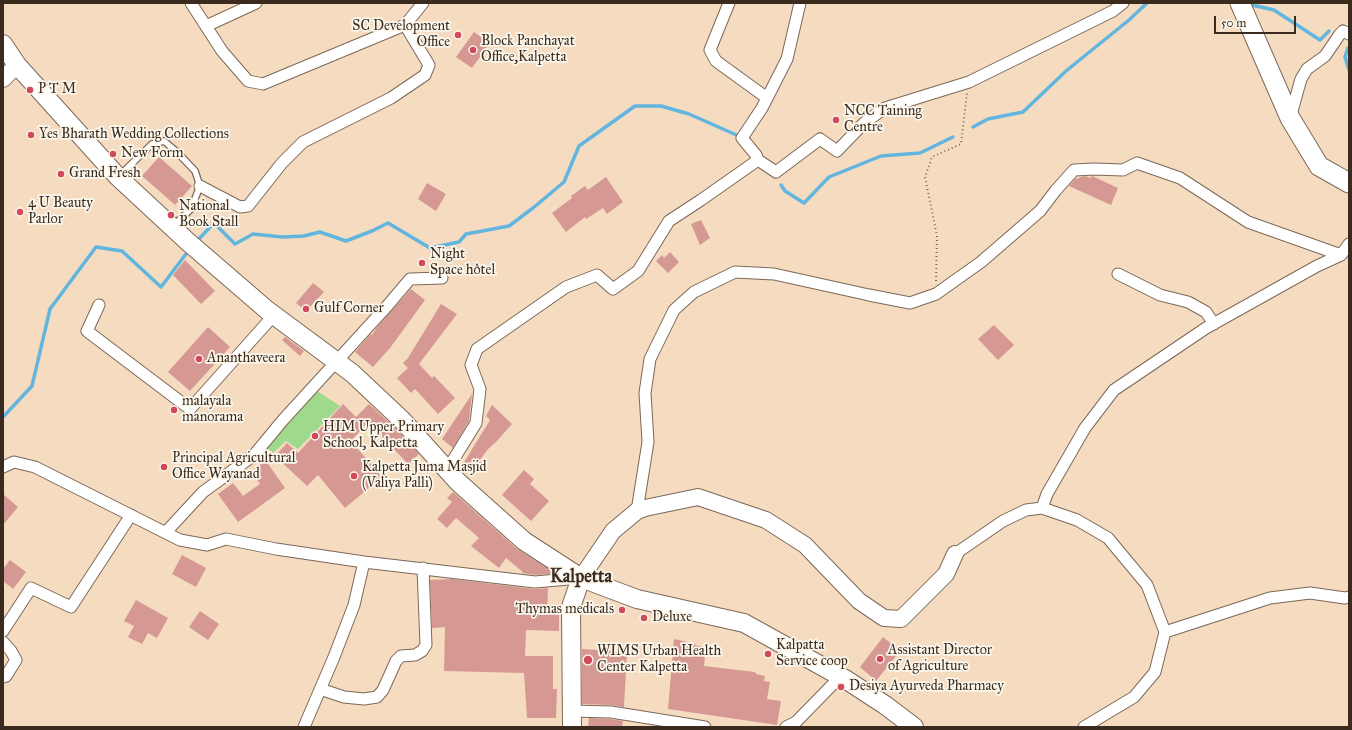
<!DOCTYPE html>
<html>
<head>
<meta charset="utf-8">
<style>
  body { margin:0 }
  #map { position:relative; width:1352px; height:730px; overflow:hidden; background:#f5dcc0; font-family:"IM FELL Great Primer",serif }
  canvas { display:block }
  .frame { position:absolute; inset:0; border:4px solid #3b2a1e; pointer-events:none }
  .scale { position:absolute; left:1214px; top:16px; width:82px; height:18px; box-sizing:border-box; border:2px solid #3b2a1e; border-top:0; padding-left:5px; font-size:12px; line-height:14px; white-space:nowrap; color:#3b2a1e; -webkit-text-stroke:3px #fbf7ec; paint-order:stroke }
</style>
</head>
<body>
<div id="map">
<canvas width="1352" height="730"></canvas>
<div class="frame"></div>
<div class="scale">50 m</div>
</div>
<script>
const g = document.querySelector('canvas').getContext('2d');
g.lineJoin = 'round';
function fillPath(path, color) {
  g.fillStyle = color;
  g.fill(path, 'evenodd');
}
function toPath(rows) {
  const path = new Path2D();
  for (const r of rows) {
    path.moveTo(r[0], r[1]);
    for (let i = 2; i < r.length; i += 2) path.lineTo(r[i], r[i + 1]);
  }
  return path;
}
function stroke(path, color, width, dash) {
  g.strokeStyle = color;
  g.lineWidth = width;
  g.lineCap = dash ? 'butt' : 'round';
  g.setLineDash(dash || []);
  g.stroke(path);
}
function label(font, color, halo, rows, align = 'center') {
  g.font = font + ' "IM FELL Great Primer",serif';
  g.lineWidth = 3.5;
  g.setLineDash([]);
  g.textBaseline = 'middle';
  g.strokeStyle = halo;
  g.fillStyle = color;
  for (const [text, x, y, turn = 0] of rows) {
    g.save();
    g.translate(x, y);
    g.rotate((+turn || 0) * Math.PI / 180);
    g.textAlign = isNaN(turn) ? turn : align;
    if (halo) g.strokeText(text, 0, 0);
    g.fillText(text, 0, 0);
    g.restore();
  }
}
fillPath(toPath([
  [317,391,340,406,298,449,286,441,273,453,267,448]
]), '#9fd98c');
stroke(toPath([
  [1252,5,1274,10,1320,40,1329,31],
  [1348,48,1345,57,1349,70],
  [973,127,988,119,1023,112,1066,71,1129,20,1147,3],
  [781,185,785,191,804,203,829,177,881,156,920,153,953,137],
  [196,242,214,223,235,244,253,234,282,237,304,236,320,232,346,241,372,231,388,223,430,248,459,242,466,234,509,226,533,208,564,182,579,146,635,106,661,106,689,114,741,137],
  [3,417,32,386,50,309,96,247,122,251,161,287,189,250]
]), '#62b5de', 3.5);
fillPath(toPath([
  [474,32,490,43,472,68,456,57],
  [159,157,192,186,175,205,142,176],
  [1085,176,1090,178,1092,176,1118,188,1111,205,1069,186,1076,178,1078,179,1080,177],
  [606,177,623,202,607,214,603,208,586,219,585,217,566,232,552,213,572,198,571,196,585,186,588,190],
  [427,183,446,194,436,211,418,199],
  [701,220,710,238,700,245,691,224],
  [670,252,679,262,668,273,656,261,662,255,664,258],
  [185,260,215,291,201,304,173,275],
  [313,283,324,292,306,311,296,303],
  [411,289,425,300,390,348,373,367,355,352,371,334,372,335,378,326],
  [441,304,457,314,419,364,432,378,434,376,455,398,438,414,415,389,411,393,397,378,408,368,403,363,408,358],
  [994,325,1014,345,998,360,978,339],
  [208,327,230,347,190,391,168,372],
  [285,337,304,351,300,356,282,340],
  [472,394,469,421,453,448,442,439],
  [343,404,356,417,369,404,394,427,419,454,408,464,368,422,351,441,382,477,345,508,318,475,307,486,275,456,287,443,298,453],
  [492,405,512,424,496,442,489,448,479,461,482,463,473,473,463,464,490,420,486,416],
  [266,461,285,488,238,522,218,494,233,483,243,496,260,484,255,476,258,474,254,469],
  [524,470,534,479,530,484,549,501,531,521,502,495],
  [453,492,517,549,552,571,550,574,535,575,522,573,523,572,506,558,499,568,471,546,479,538,456,518,447,528,437,519,452,502,447,498],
  [3,494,18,507,3,525],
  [182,555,206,568,196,587,172,574],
  [10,560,26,572,13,589,3,581,3,569],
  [452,579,534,589,548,588,547,613,559,614,559,631,526,630,525,656,553,656,553,689,557,689,556,718,527,718,524,673,444,671,445,627,432,628,430,580],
  [136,600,168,618,157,638,148,633,142,644,128,637,134,626,124,621],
  [200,611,219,624,208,640,189,627],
  [883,637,900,651,876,681,860,667],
  [674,639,692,643,698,646,706,647,704,666,755,672,756,674,765,676,764,681,770,682,767,699,781,701,777,725,668,709],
  [582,649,627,652,624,707,611,705,582,704],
  [589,718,610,719,623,721,622,727,588,727]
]), '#d59893');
const service = toPath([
  [119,176,152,144,164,141,177,152,195,171,200,186,191,209,174,225]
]);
const minor = toPath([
  [191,3,222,51,248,81,263,84,405,25,423,3],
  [729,3,710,50,716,61,767,98],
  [800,3,787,59,762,108,742,138,756,155,758,160,776,172,820,139,837,151,864,123,885,108,969,82,1113,11,1123,3],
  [206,26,256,3],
  [1290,118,1301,79,1307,69,1325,56,1340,34,1343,31,1349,34],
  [200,186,240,207,248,206,282,163,303,142,391,98,425,75,429,65,405,25],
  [1118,274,1160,295,1188,302,1206,312,1214,324],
  [99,305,87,331,190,409,274,315],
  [3,467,14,462,35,467,180,540,207,545,226,539,276,549,364,562,535,582,580,578],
  [447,470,476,423,480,389,471,365,477,349,566,287,597,275,613,289,638,271,669,221,701,200,758,160],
  [1042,508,1047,494,1085,428,1114,390,1206,328,1317,266,1341,255],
  [637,511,648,442,645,393,650,359,674,310,694,292,735,272,774,274,869,295,910,303,936,294,981,262,1040,211,1056,190,1074,170,1094,169,1123,170,1137,163,1180,178,1248,222,1341,255,1349,244],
  [166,532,203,492,254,455,283,420,388,305,410,279,442,278],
  [955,554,1003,521,1026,510,1042,508,1077,520,1108,538,1147,585,1165,632],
  [3,631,31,588,71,607,131,515],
  [3,642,11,651,16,660,6,676,3,677],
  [320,689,344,697,364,699,377,697,383,690,396,661,401,656,415,655,422,651,426,645,423,568],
  [572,711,611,712,705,727],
  [304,727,334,657,354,605,364,562],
  [786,727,796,722,837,680,840,676],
  [1084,727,1134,697,1155,672,1165,632,1270,598,1310,593,1345,598,1349,597]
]);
const secondary = toPath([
  [3,79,17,65],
  [581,578,613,531,637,511,645,508,698,497,766,520,805,545,859,601,884,618,901,619,946,574,955,554]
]);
const primary = toPath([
  [3,44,17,65,118,177,187,241,267,310,352,373,402,420,458,482,524,541,581,578,637,599,744,623,845,679,885,705,914,727],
  [572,727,571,607,581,578]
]);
const trunk = toPath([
  [1240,3,1290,118,1319,166,1349,183]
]);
stroke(service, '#7c6857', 8);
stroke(minor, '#7c6857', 13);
stroke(secondary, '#7c6857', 18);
stroke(primary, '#7c6857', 20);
stroke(trunk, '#7c6857', 21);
stroke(toPath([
  [936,281,937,236,925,177,932,157,961,144,967,93]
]), '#7c6857', 2, [1, 3]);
stroke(service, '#fff', 5.5);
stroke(minor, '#fff', 11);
stroke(secondary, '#fff', 16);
stroke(primary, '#fff', 18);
stroke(trunk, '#fff', 19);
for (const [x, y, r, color] of [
  [458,35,4,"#d1495b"],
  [473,50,4,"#d1495b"],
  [30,90,4,"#d1495b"],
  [836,120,4,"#d1495b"],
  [31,135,4,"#d1495b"],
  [113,154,4,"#d1495b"],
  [61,174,4,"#d1495b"],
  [20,212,4,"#d1495b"],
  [171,215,4,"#d1495b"],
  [422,263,4,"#d1495b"],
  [306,309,4,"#d1495b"],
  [199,359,4,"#d1495b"],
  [174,410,4,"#d1495b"],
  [315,436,4,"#d1495b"],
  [164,467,4,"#d1495b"],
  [354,476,4,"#d1495b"],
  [622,610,4,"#d1495b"],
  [644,618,4,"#d1495b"],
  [768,654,4,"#d1495b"],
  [880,659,4,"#d1495b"],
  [588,660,5,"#d1495b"],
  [841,687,4,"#d1495b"]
]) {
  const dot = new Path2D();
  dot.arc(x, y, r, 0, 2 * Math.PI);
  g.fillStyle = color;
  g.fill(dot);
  stroke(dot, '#fbf7ec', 1.5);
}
label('14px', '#3b2a1e', '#fbf7ec', [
  ["SC Development",450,27,"right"],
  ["Office",450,43,"right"],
  ["Block Panchayat",481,42],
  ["Office,Kalpetta",481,58],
  ["P T M",38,90],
  ["NCC Taining",844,112],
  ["Centre",844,128],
  ["Yes Bharath Wedding Collections",39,135],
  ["New Form",121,154],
  ["Grand Fresh",69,174],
  ["4 U Beauty",28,204],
  ["Parlor",28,220],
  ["National",179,207],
  ["Book Stall",179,223],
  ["Night",430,255],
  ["Space hôtel",430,271],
  ["Gulf Corner",314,309],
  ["Ananthaveera",207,359],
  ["malayala",182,402],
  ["manorama",182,418],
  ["HIM Upper Primary",323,428],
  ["School, Kalpetta",323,444],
  ["Principal Agricultural",172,459],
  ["Office Wayanad",172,475],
  ["Kalpetta Juma Masjid",362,468],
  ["(Valiya Palli)",362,484],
  ["Thymas medicals",614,610,"right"],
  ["Deluxe",652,618],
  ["Kalpatta",776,646],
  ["Service coop",776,662],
  ["Assistant Director",888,651],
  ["of Agriculture",888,667],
  ["WIMS Urban Health",597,652],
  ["Center Kalpetta",597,668],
  ["Desiya Ayurveda Pharmacy",849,687]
], 'left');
label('bold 18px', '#3b2a1e', '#fbf7ec', [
  ["Kalpetta",581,578]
]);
</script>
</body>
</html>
